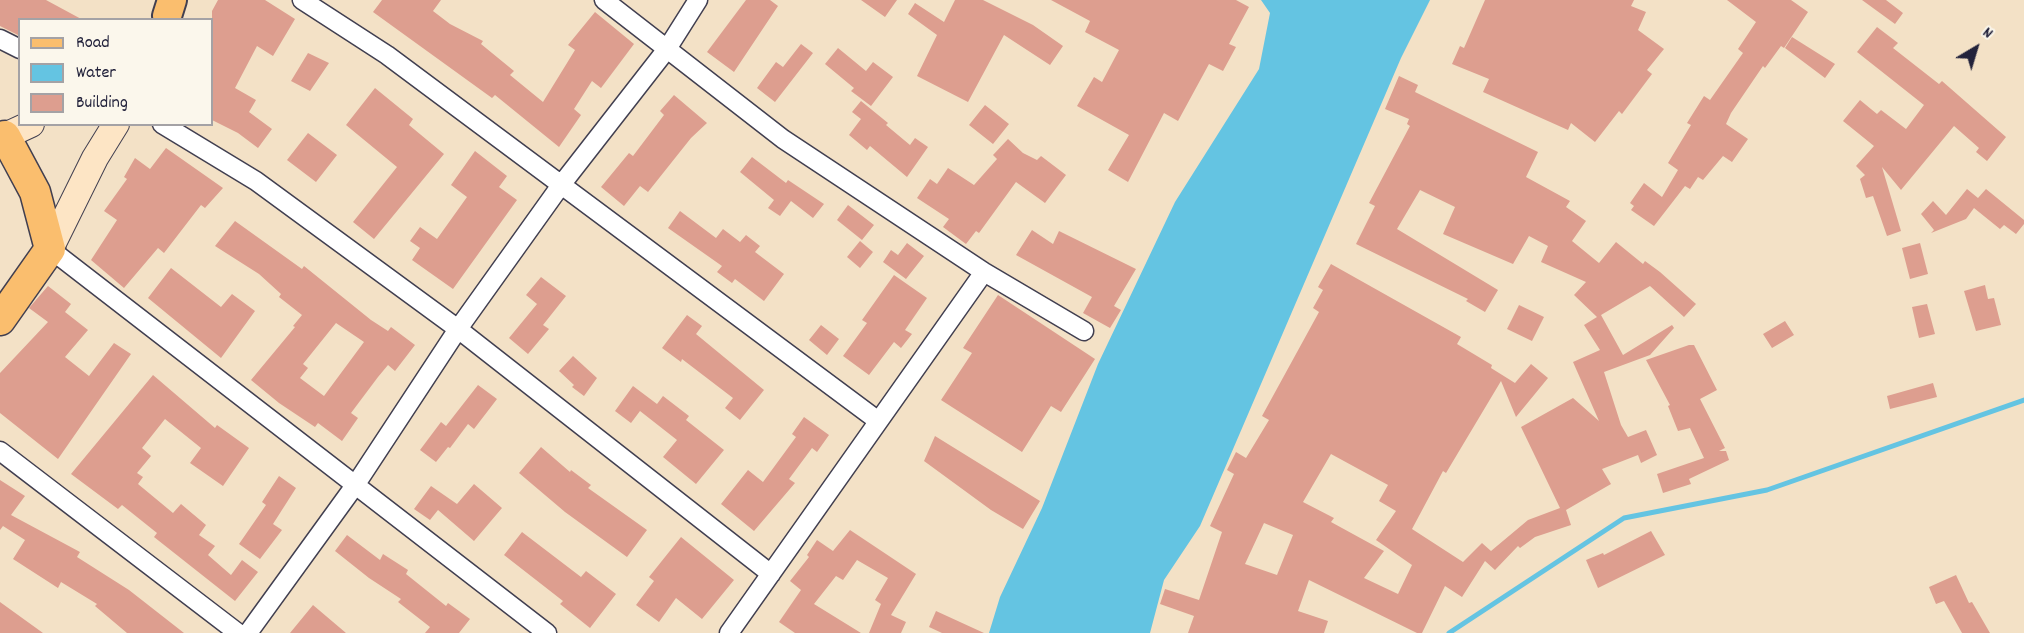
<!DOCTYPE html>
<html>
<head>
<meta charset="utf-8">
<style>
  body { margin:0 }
  #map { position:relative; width:2024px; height:633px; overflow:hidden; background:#f3e1c6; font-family:Dekko,sans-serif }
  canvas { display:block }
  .legend { position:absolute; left:18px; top:18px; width:195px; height:108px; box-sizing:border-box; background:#fbf7ec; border:2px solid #a4a2a5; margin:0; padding:8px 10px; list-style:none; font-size:18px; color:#22223b }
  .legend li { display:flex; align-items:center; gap:12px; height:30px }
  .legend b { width:30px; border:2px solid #a4a2a5 }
  .north { position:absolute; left:1946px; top:18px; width:60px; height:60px; -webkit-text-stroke:4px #fbf7ec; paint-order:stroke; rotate:38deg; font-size:16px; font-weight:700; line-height:24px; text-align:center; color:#22223b }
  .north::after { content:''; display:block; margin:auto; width:21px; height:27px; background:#22223b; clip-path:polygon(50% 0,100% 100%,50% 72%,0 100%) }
</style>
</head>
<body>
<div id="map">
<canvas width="2024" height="633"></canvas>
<ul class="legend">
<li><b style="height:8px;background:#fabe6e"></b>Road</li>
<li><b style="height:16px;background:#64c4e2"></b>Water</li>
<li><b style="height:16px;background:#dd9e8f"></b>Building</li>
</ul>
<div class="north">N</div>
</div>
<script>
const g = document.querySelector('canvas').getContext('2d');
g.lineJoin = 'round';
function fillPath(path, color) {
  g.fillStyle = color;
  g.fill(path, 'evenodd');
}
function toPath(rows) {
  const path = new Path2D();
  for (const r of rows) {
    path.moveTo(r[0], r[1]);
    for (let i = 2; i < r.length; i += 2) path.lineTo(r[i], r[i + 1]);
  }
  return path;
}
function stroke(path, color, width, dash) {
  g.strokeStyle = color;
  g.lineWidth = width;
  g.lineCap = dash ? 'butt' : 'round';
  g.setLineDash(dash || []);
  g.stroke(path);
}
fillPath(toPath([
  [1261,0,1430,0,1401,58,1200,526,1164,580,1150,633,989,633,1000,597,1042,508,1098,364,1175,202,1259,69,1270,13]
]), '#64c4e2');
stroke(toPath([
  [1449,633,1624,518,1767,490,2024,400]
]), '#64c4e2', 5);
fillPath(toPath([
  [0,0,46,0,83,20,20,20,20,36,0,26],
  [218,0,265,0,295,19,273,56,257,46,235,88,256,100,249,112,272,129,258,148,238,133,212,120,212,11],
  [382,0,441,0,433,11,450,24,483,41,481,44,514,71,510,75,543,102,575,50,568,45,595,12,634,44,601,88,592,81,574,109,581,115,559,147,495,95,492,98,373,12],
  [746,0,770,0,778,6,734,72,707,52],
  [861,0,897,0,885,17],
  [955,0,983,0,1033,25,1063,46,1050,65,1004,35,968,102,917,76,937,35,908,14,915,3,944,22],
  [1051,0,1236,0,1249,7,1229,44,1236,47,1223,71,1209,64,1178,121,1164,113,1128,182,1108,170,1129,135,1077,106,1094,77,1102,82,1119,50,1085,32,1090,21],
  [1485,0,1634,0,1631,6,1646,12,1638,30,1664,49,1647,70,1652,74,1622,114,1619,111,1595,142,1571,123,1568,130,1483,92,1489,79,1452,64,1460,46,1464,48],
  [1727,0,1791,0,1808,12,1784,48,1781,46,1765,68,1763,66,1731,113,1726,124,1748,139,1732,162,1723,156,1703,180,1698,177,1690,189,1685,186,1654,226,1631,210,1634,206,1630,203,1644,183,1662,197,1678,170,1668,163,1691,125,1687,123,1704,96,1710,100,1743,53,1738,49,1756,22],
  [1862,0,1886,0,1903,13,1895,24],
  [1877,27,1898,43,1893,48,1939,84,1942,81,2006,137,1987,161,1976,152,1979,148,1954,126,1901,190,1882,167,1901,231,1887,236,1873,196,1866,198,1860,179,1865,175,1856,166,1874,146,1843,121,1860,100,1877,114,1881,110,1906,129,1924,105,1857,52],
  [1792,37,1835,64,1825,78,1785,48],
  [801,44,813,53,775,102,757,88,776,62,783,67],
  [838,48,866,71,873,62,893,77,871,106,851,91,854,88,825,64],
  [308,53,329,63,310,91,291,81],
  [1399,76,1418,85,1415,92,1538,152,1526,177,1570,201,1566,207,1586,221,1572,241,1599,263,1616,242,1643,264,1645,261,1660,272,1696,304,1684,317,1650,286,1601,315,1623,355,1672,325,1674,328,1650,355,1604,372,1621,425,1628,437,1646,430,1657,455,1641,463,1638,455,1602,469,1611,484,1566,510,1571,525,1535,537,1520,548,1518,546,1495,570,1485,561,1462,597,1445,586,1422,633,1417,633,1309,580,1298,611,1328,621,1324,633,1188,633,1194,616,1160,604,1165,589,1199,600,1222,532,1210,526,1234,474,1227,470,1236,452,1246,458,1269,420,1262,416,1319,312,1313,308,1323,290,1318,287,1331,264,1461,337,1457,344,1492,365,1491,368,1515,383,1531,364,1548,378,1516,417,1501,381,1446,473,1443,471,1412,529,1463,562,1482,543,1491,551,1528,520,1560,508,1521,427,1573,398,1599,421,1573,362,1600,350,1584,325,1597,317,1574,295,1586,282,1541,262,1548,246,1529,236,1513,264,1443,234,1455,207,1420,190,1397,229,1498,290,1485,312,1466,301,1468,299,1356,244,1375,206,1369,203,1410,126,1407,124,1409,119,1385,109],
  [1331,454,1388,485,1379,501,1396,511,1376,540,1412,565,1398,594,1364,578,1384,551,1331,522,1334,518,1303,502],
  [1264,523,1293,535,1277,575,1245,564],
  [375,88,413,119,409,125,444,154,374,239,353,222,397,167,346,125],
  [674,95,707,123,691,138,648,192,640,186,624,206,601,187,629,153,633,156,664,115,660,111],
  [861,101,888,123,886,125,910,145,915,138,928,147,907,177,870,146,867,150,849,135,861,119,852,112],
  [985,105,1009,124,993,144,969,125],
  [308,133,337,155,316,182,287,160],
  [1008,139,1023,153,1037,160,1041,156,1066,175,1045,203,1016,182,979,233,976,231,966,244,943,227,949,219,917,198,930,179,937,184,948,168,974,185,997,159,993,155],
  [166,148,223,188,205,208,201,205,164,253,158,248,124,288,91,260,117,220,104,211,127,179,124,177,135,158,150,169],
  [475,151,507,176,499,187,517,200,453,289,412,260,420,248,410,241,420,227,437,239,467,197,451,185],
  [752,157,786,183,788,180,824,204,813,218,791,201,780,216,768,208,774,200,740,172],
  [1967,189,1978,198,1986,189,2024,220,2024,224,2016,234,2004,225,2000,229,1974,208,1966,219,1931,233,1934,230,1921,214,1933,201,1946,215],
  [848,205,874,225,862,240,837,220],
  [680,211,716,238,723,229,740,242,746,235,760,246,755,252,784,274,764,301,735,279,732,283,717,272,722,266,668,228],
  [235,221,302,269,304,266,371,320,388,331,391,327,415,345,395,371,388,365,378,377,351,413,358,418,342,441,318,423,315,427,279,403,251,380,295,327,293,326,302,315,279,297,281,294,259,274,215,246],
  [336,323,364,342,324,396,300,378,308,368,303,364],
  [1032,230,1053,244,1059,231,1136,269,1114,306,1121,310,1110,328,1083,313,1092,297,1016,255],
  [860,241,873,252,860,268,847,257],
  [907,243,924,256,906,279,883,262,891,250,898,255],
  [1920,243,1928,274,1910,279,1902,248],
  [171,268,221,307,232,294,255,311,221,358,148,298],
  [894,275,927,298,905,330,912,334,901,348,894,342,869,375,843,356,867,323,862,320],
  [541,277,566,296,543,325,549,329,528,354,509,338,537,304,526,295],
  [1985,285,1988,299,1994,298,2001,325,1976,331,1964,291],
  [48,286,71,304,65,312,88,330,65,357,89,376,114,343,131,354,58,459,0,413,0,373,48,322,29,308],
  [998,295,1095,359,1061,412,1051,406,1022,452,941,400,972,353,963,348],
  [1927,304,1935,334,1919,338,1912,307],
  [1519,305,1544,317,1532,341,1507,329],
  [687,315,702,326,696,334,764,390,740,420,725,408,733,398,682,359,681,362,662,348],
  [1785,321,1794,335,1772,348,1763,334],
  [821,325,839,339,827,355,809,340],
  [1689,345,1694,345,1717,390,1700,399,1725,448,1719,451,1726,451,1729,460,1689,479,1691,484,1663,493,1657,474,1704,458,1690,428,1678,431,1668,406,1670,405,1646,360],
  [573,356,597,378,584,396,572,387,574,385,559,371],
  [153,375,215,428,217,425,249,448,223,486,190,463,201,448,165,419,142,448,151,456,137,473,143,477,138,484,173,513,181,504,206,525,199,535,215,546,208,555,231,575,242,560,258,572,235,601,154,537,157,533,122,505,118,509,71,474],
  [1933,383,1937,397,1890,409,1887,396],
  [478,385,497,399,474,429,468,424,450,448,448,447,436,462,420,450,441,422,446,426],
  [633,386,657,404,663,396,689,416,686,420,724,450,696,484,663,457,677,440,640,411,631,423,615,411],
  [804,417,829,435,817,452,812,448,789,479,795,483,754,531,721,504,748,470,763,482,796,437,792,434],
  [935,436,1040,501,1023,529,991,510,924,461],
  [541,447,570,472,571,470,591,485,588,488,647,530,627,557,565,512,519,473],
  [279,476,296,488,273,524,282,530,260,559,239,544,266,505,262,502],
  [0,480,25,496,11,515,80,552,77,557,129,590,184,633,127,633,95,606,97,604,61,582,58,588,13,559,25,540,3,526,0,530],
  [474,484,502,508,474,541,438,510,430,520,414,509,431,486,457,504],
  [850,530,916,574,891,615,906,622,901,633,869,633,881,604,875,600,888,578,857,560,843,580,836,576,814,604,861,633,795,633,779,622,801,590,790,581,809,557,807,555,817,540,833,551],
  [1651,531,1665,555,1598,588,1586,560,1603,553,1604,555],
  [522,532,581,577,586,571,616,594,590,628,560,604,563,601,504,555],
  [347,535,380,560,383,554,408,570,406,574,446,606,448,603,470,619,459,633,425,633,430,627,398,602,401,599,369,578,335,551],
  [681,537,734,580,702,619,676,598,659,622,636,605,654,581,649,577],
  [1956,575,1969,603,1972,602,1990,633,1962,633,1944,601,1936,604,1929,587],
  [0,602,43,633,0,633],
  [313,605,346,633,290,633],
  [936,611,984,633,942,633,929,627]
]), '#dd9e8f');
const minor = toPath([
  [302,0,387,55,877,420],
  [604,0,783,139,984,272,1084,331],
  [0,39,20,49],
  [162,124,256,181,458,329,771,574],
  [50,249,547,633],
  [0,451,238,633],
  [248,633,356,484,458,329,561,185,667,49,698,0],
  [729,633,984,272]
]);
const secondary = toPath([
  [5,136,31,124],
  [50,249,95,158,116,124]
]);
const primary = toPath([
  [167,16,172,0]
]);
const trunk = toPath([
  [0,137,5,136,35,192,50,249,0,320]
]);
stroke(minor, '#413f50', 21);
stroke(secondary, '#413f50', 28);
stroke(primary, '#413f50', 32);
stroke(trunk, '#413f50', 33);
stroke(minor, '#fff', 18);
stroke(secondary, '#fde5c5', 26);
stroke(primary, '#fabe6e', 28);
stroke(trunk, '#fabe6e', 30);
</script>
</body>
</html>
